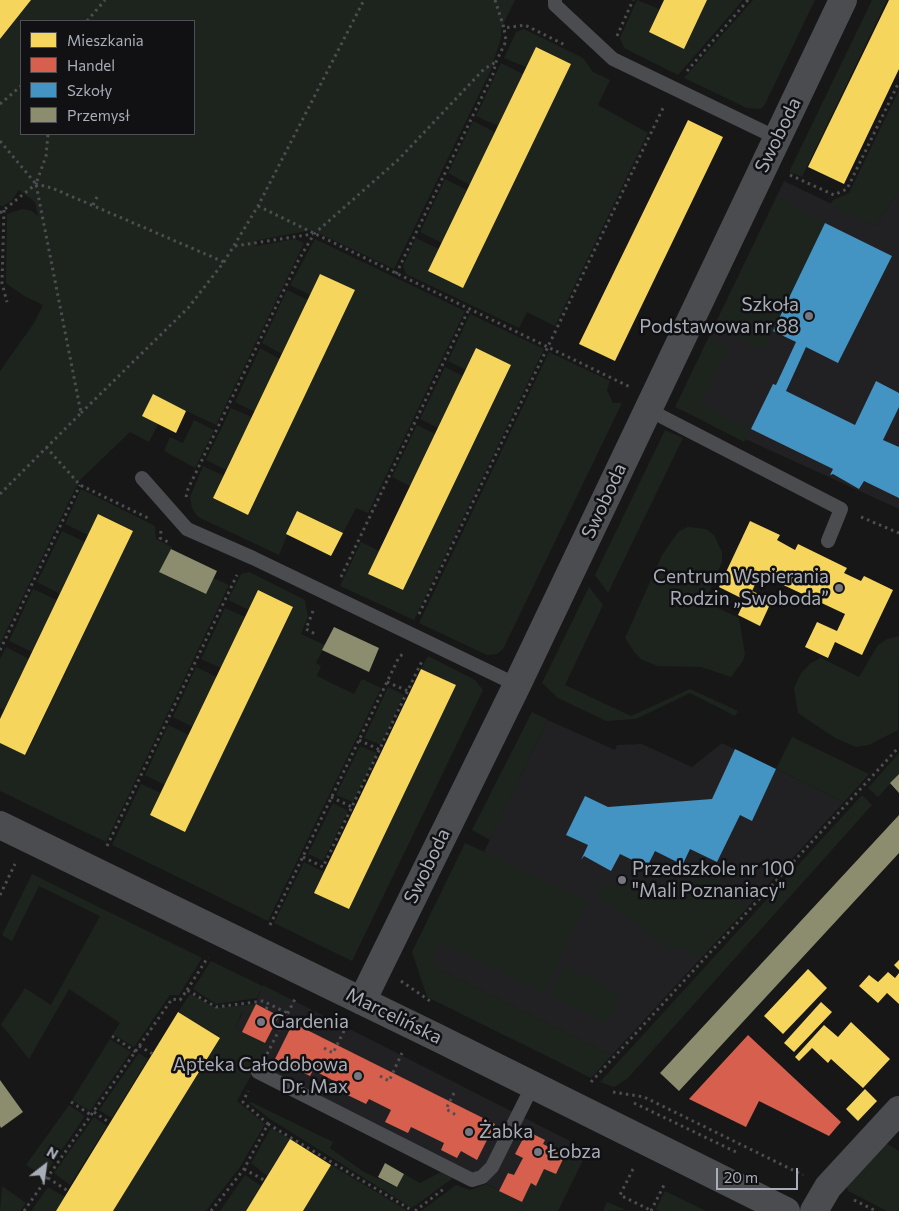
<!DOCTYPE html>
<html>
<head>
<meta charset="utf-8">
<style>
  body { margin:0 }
  #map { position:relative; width:899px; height:1211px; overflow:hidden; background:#171717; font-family:Commissioner,sans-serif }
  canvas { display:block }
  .legend { position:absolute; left:20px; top:20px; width:175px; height:115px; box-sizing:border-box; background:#111113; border:1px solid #4d4f55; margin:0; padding:6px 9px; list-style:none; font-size:15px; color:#a8adb8 }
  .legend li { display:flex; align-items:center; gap:10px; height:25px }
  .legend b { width:25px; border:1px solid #4d4f55 }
  .north { position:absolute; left:20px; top:1141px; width:50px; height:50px; -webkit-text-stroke:4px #111113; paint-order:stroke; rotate:30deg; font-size:14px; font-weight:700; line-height:20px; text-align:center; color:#a8adb8 }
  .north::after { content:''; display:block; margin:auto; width:18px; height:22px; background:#a8adb8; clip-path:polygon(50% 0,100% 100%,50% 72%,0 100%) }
  .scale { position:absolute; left:716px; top:1168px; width:82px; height:22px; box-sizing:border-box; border:2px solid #a8adb8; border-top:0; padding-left:6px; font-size:15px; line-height:18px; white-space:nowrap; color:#a8adb8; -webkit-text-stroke:4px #111113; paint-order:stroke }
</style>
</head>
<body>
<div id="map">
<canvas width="899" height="1211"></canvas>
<ul class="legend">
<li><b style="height:14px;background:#f6d55c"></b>Mieszkania</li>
<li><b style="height:14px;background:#d6604d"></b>Handel</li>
<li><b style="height:14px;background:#4393c3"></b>Szkoły</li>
<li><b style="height:14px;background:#8c8c6e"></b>Przemysł</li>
</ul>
<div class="north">N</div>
<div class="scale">20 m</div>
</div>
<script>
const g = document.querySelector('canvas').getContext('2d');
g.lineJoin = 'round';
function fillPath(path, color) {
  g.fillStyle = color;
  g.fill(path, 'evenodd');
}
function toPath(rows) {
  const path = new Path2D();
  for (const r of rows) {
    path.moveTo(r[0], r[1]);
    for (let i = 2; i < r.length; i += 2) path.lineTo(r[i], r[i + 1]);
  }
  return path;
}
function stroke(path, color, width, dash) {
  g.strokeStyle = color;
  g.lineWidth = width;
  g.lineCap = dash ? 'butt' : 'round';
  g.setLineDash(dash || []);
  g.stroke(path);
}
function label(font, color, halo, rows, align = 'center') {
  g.font = font + ' Commissioner,sans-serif';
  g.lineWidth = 5;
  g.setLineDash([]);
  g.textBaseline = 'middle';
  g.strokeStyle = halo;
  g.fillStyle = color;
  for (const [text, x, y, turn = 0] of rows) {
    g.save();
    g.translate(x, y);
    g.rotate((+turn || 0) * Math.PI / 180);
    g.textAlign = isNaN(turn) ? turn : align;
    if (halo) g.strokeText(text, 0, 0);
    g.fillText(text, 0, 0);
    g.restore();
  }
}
fillPath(toPath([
  [784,181,875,225,899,192,899,509,675,407],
  [548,720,615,750,617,745,642,744,692,767,722,743,844,802,612,1055,436,967,433,957],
  [263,985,572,1142,556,1174,536,1186,522,1202,256,1066,265,1043,235,1028,243,1012,250,1016]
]), '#212123');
fillPath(toPath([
  [31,0,515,0,501,29,501,38,490,72,394,269,312,230,254,241,255,246,295,239,304,243,216,425,153,395,142,416,158,424,149,442,130,432,79,481,0,644,0,371,34,323,43,305,24,296,6,283,7,214,22,209,32,211,38,216,35,202,19,190,12,200,2,207,0,205,0,39],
  [21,21,194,21,194,134,21,134],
  [637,0,659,9,649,32,683,48,707,0,743,0,678,75,624,48,620,38],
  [753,0,815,0,764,106,760,109,747,108,684,78],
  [872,0,887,0,802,177,789,172],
  [524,29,583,58,593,72,610,80,598,105,648,133,555,326,527,312,519,328,406,274,403,266,416,238,439,249,463,288,571,64,537,47,526,67,504,58,516,32],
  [501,63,523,74,498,126,476,116],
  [899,90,899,192,875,225,830,205,833,200,849,193],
  [473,121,495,132,470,185,448,173],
  [445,179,467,190,442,243,420,232],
  [777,197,825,223,764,350,715,326],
  [315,239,465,311,368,513,356,508,343,533,297,511,279,555,198,517,192,508,190,497,203,466,224,476,213,498,248,515,355,291,321,274,310,295,290,285],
  [287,290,308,300,282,354,262,343],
  [470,314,544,349,414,620,340,586,361,542,379,551,368,574,403,590,511,366,466,370,448,361],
  [709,337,729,348,701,405,751,429,744,442,676,407],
  [260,348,280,359,255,412,235,402],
  [549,352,610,381,607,390,613,403,622,403,503,649,497,654,487,655,419,623],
  [445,367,463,376,438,428,420,419],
  [231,408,252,417,226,470,206,460],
  [194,420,214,430,195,468,164,451,170,437,183,443],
  [417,425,435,434,410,486,392,477],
  [665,430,683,438,608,593,595,575],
  [81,489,155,526,156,539,172,547,160,572,205,594,213,578,229,585,106,842,0,791,0,743,26,755,133,531,99,514,88,535,65,524],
  [688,527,706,529,714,535,722,552,722,562,705,602,739,618,745,654,743,661,731,677,701,667,658,666,642,660,635,653,625,638,662,555,679,531],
  [62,531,85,542,60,594,37,582],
  [249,572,305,600,308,616,301,634,325,645,316,663,321,666,317,676,354,694,362,679,381,688,268,921,112,845,141,784,161,793,185,831,293,608,249,610,228,600,241,574],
  [589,587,603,605,565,685,631,716,690,689,738,711,735,716,690,693,636,719,606,721,558,698,542,683],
  [33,589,57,600,32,652,9,641],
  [225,608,245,617,221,668,201,659],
  [899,636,898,730,869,745,856,747,835,738,798,713,794,688,801,673,811,663,821,658,859,677,878,645,887,639],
  [6,647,29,659,4,710,0,708,0,659],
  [428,656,475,680,483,690,352,961,274,923,304,862,324,872,314,893,349,909,456,685,421,669],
  [196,667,217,677,193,727,173,717],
  [388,687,404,695,381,745,364,738],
  [532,712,548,720,490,840,472,830],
  [168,725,189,735,165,785,145,775],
  [792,737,869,774,844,802,776,769],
  [360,746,377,753,353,802,336,795],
  [899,753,899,774,878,797,868,788],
  [862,795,872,805,627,1079,614,1087,600,1082],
  [333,803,348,811,323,861,308,854],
  [465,843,588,901,544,993,440,943,434,958,436,967,612,1055,591,1078,427,997,412,952],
  [32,874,202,958,179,995,170,995,134,1047,113,1034,120,1023,69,989,29,1059,1,1024,25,988,51,1005,100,916,39,886,12,941,2,935],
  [718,879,747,908,699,960,677,945,672,950,597,896,602,887],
  [211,961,291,1000,289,1005,260,991,257,998,216,1004,193,989],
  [565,965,621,994,607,1023,550,995],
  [190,994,216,1008,256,1004,250,1016,242,1012,235,1028,268,1045,237,1101,265,1124,240,1167,206,1211,113,1211,220,1038,178,1012],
  [110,1039,131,1052,90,1111,72,1100],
  [139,1053,148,1059,112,1118,99,1110],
  [251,1102,333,1142,330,1148,364,1172,396,1187,404,1174,420,1183,441,1172,453,1178,412,1208,270,1119,249,1103],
  [69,1105,85,1116,44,1176,26,1165],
  [94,1117,107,1126,70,1185,54,1173],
  [271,1128,290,1139,267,1176,251,1163],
  [572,1142,588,1150,558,1211,421,1211,456,1185,470,1190,486,1184,522,1202,531,1183,536,1185,544,1169,556,1174],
  [886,1143,899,1151,899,1211,887,1211,848,1191,846,1185],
  [331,1165,408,1211,303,1211],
  [245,1175,261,1186,246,1211,220,1211],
  [2,1186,26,1203,20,1211,0,1211],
  [48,1187,65,1197,56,1211,31,1211],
  [665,1191,706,1211,659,1211,656,1209],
  [607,1202,626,1210,603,1211]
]), '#1d241e');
fillPath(toPath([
  [0,0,31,0,0,39],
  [664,0,707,0,684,49,649,32],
  [889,0,899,0,899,69,844,184,808,167],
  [536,47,571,64,463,288,428,271],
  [688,120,723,137,615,361,579,344],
  [320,274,355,290,248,515,213,498],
  [476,348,511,365,403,590,368,574],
  [153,394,186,411,176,433,142,416],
  [297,511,343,533,331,556,286,534],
  [98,514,133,531,25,755,0,743,0,719],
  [750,521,780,535,777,540,795,550,798,544,847,568,844,573,861,581,864,576,893,590,862,655,835,642,828,658,805,647,817,622,837,631,845,614,760,574,752,591,772,600,760,626,738,615,745,600,719,587],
  [258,590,293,607,185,832,150,815],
  [421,669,456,685,349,909,314,893],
  [899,960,899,970,894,965],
  [808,969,827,988,783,1034,764,1016],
  [888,972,895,978,899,973,899,1004,887,993,878,1003,859,986,869,975,878,982],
  [821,1002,832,1012,794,1052,784,1043],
  [178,1012,220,1038,113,1211,56,1211],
  [851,1022,890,1059,863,1088,831,1059,828,1063,812,1048,799,1061,795,1057,824,1025,838,1037],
  [865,1089,877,1101,858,1121,846,1109],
  [290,1139,331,1165,303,1211,246,1211]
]), '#f6d55c');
fillPath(toPath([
  [256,1004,279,1016,265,1043,242,1032],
  [293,1023,495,1124,477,1160,461,1151,457,1158,441,1150,444,1143,411,1127,408,1133,385,1122,391,1110,369,1099,366,1104,331,1087,334,1081,313,1070,310,1076,275,1059],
  [748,1035,841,1122,829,1136,759,1101,746,1127,689,1099],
  [527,1131,545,1140,543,1144,565,1155,556,1174,544,1169,536,1186,531,1183,522,1202,499,1191,508,1173,514,1175,523,1158,515,1154]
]), '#d6604d');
fillPath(toPath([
  [825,223,892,256,838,363,806,347,786,391,855,425,876,381,899,393,899,407,883,440,899,447,899,498,864,481,859,489,833,474,830,475,833,469,751,429,773,384,776,385,796,342,773,331],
  [735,749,776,769,752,821,740,815,717,862,690,849,682,866,681,864,655,851,647,867,620,854,611,871,584,856,581,860,588,845,566,835,585,796,608,807,712,799]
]), '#4393c3');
fillPath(toPath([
  [171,549,217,571,206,594,159,572],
  [334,627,379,648,369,672,322,650],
  [899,774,899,793,890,783],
  [899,815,899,853,679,1091,660,1073],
  [0,1080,23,1112,1,1128,0,1126],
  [385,1163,404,1174,397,1187,378,1177]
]), '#8c8c6e');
stroke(toPath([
  [495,0,504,28,525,25,565,45],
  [87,21,105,0],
  [617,36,633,0],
  [687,71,748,0],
  [0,104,21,86],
  [0,141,36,184],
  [790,175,834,195,847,189,899,82],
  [93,205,98,195],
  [258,206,630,387],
  [4,210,2,283,7,302],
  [0,213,36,184,52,188,224,262],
  [235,246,313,234],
  [396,274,493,74,496,62,506,41,504,28],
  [81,413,188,308,224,262,258,206,364,0],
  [46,447,80,485,148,518],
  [0,494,81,413,36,184,46,156,48,134],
  [186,497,188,489,298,261,314,234,399,159,484,69,496,62],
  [861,517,899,533],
  [161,531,160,538,170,543],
  [341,577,469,309],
  [313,611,306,629,317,635],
  [419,614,664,106],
  [0,650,80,485],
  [387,682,408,691],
  [359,740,380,750],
  [331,797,352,807],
  [107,846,237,575],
  [303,857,323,867,422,661],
  [0,895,15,864],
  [270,925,399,657,403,654],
  [401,981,430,1001],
  [187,990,208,957],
  [266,1009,269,1004],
  [112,1036,136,1052],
  [139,1046,153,1054],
  [324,1048,333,1053,347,1025],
  [267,1054,295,999],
  [380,1076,389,1081,402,1053],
  [591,1082,899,747],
  [613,1092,644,1097,803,1175],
  [454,1093,446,1109,456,1115],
  [71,1102,91,1115],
  [634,1103,736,1152],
  [94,1112,110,1123],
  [268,1124,413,1211],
  [244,1169,264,1180],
  [633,1169,620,1195,652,1211],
  [48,1178,68,1191],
  [854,1200,876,1211],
  [24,1211,172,999,180,1000,187,990,216,1007,263,1001,287,1013],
  [211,1211,244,1169,268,1124,243,1102,248,1091],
  [415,1211,445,1188],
  [651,1211,664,1185]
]), '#4d4e52', 3, [2.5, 4]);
stroke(toPath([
  [555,0,555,5,613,59,777,138],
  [647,409,841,509,828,541],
  [142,478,187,529,253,558,517,685],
  [258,1072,472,1180,482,1177,492,1167,533,1085]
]), '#4b4c50', 14);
stroke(toPath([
  [362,1001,517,685,843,0],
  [814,1211,828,1187,899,1110]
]), '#4b4c50', 28);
stroke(toPath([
  [0,825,438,1038,786,1211]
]), '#4b4c50', 28);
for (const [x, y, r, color] of [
  [809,316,5,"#757880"],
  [839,588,5,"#757880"],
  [622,880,5,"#757880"],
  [261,1022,5,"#757880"],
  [358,1076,5,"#757880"],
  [469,1132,5,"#757880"],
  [538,1152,5,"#757880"]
]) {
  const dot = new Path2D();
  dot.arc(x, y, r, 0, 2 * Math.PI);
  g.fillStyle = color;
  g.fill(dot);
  stroke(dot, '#111113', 2);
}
label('19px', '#a8adb8', '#111113', [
  ["Swoboda",778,135,-64],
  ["Swoboda",604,501,-65],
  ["Swoboda",427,866,-64],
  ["Marcelińska",394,1016,26]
]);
label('19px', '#a8adb8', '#111113', [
  ["Szkoła",799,305,"right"],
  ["Podstawowa nr 88",799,327,"right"],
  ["Centrum Wspierania",829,577,"right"],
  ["Rodzin „Swoboda”",829,599,"right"],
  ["Przedszkole nr 100",632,869],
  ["\"Mali Poznaniacy\"",632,891],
  ["Gardenia",271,1022],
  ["Apteka Całodobowa",348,1065,"right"],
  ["Dr. Max",348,1087,"right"],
  ["Żabka",479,1132],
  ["Łobza",548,1152]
], 'left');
</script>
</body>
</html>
